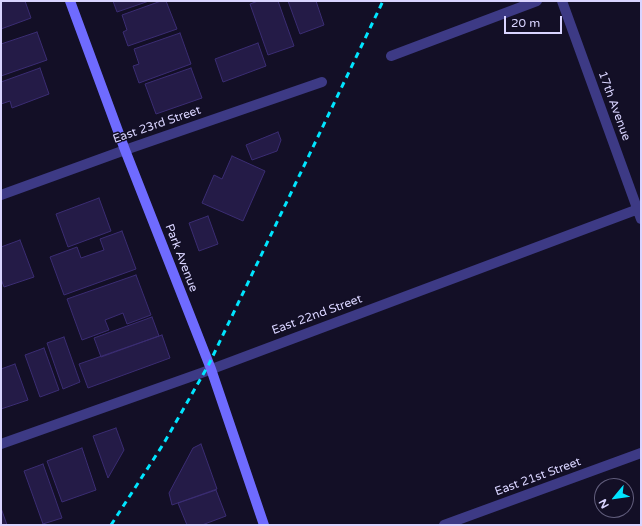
<!DOCTYPE html>
<html>
<head>
<meta charset="utf-8">
<style>
  body { margin:0 }
  #map { position:relative; width:642px; height:526px; overflow:hidden; background:#130f26; font-family:"Varela Round",sans-serif }
  canvas { display:block }
  .frame { position:absolute; inset:0; border:2px solid #d9d4ff; pointer-events:none }
  .north { position:absolute; left:594px; top:478px; width:40px; height:40px; box-sizing:border-box; background:#130f26; border:1px solid #625e7d; border-radius:50%; rotate:241deg; font-size:11px; font-weight:700; line-height:16px; text-align:center; color:#d9d4ff }
  .north::after { content:''; display:block; margin:auto; width:14px; height:18px; background:#00e5ff; clip-path:polygon(50% 0,100% 100%,50% 72%,0 100%) }
  .scale { position:absolute; left:504px; top:16px; width:58px; height:18px; box-sizing:border-box; border:2px solid #d9d4ff; border-top:0; padding-left:5px; font-size:12px; line-height:14px; white-space:nowrap; color:#d9d4ff; -webkit-text-stroke:3px #130f26; paint-order:stroke }
</style>
</head>
<body>
<div id="map">
<canvas width="642" height="526"></canvas>
<div class="frame"></div>
<div class="north">N</div>
<div class="scale">20 m</div>
</div>
<script>
const g = document.querySelector('canvas').getContext('2d');
g.lineJoin = 'round';
function fillPath(path, color) {
  g.fillStyle = color;
  g.fill(path, 'evenodd');
}
function toPath(rows) {
  const path = new Path2D();
  for (const r of rows) {
    path.moveTo(r[0], r[1]);
    for (let i = 2; i < r.length; i += 2) path.lineTo(r[i], r[i + 1]);
  }
  return path;
}
function stroke(path, color, width, dash) {
  g.strokeStyle = color;
  g.lineWidth = width;
  g.lineCap = dash ? 'butt' : 'round';
  g.setLineDash(dash || []);
  g.stroke(path);
}
function label(font, color, halo, rows, align = 'center') {
  g.font = font + ' "Varela Round",sans-serif';
  g.lineWidth = 3;
  g.setLineDash([]);
  g.textBaseline = 'middle';
  g.strokeStyle = halo;
  g.fillStyle = color;
  for (const [text, x, y, turn = 0] of rows) {
    g.save();
    g.translate(x, y);
    g.rotate((+turn || 0) * Math.PI / 180);
    g.textAlign = isNaN(turn) ? turn : align;
    if (halo) g.strokeText(text, 0, 0);
    g.fillText(text, 0, 0);
    g.restore();
  }
}
const building = toPath([
  [1,1,25,1,31,18,1,29,1,1],
  [113,1,149,1,117,12,113,1],
  [161,1,166,1,177,29,128,46,123,32,127,30,122,15,161,1],
  [258,1,278,1,294,46,268,55,250,4,258,1],
  [288,1,316,1,324,25,300,34,288,1],
  [37,32,47,60,1,76,1,44,37,32],
  [180,33,191,64,139,83,133,66,139,64,134,49,180,33],
  [258,43,266,66,223,82,215,59,258,43],
  [40,68,49,94,12,108,10,101,1,104,1,82,40,68],
  [191,68,202,98,156,114,145,84,191,68],
  [278,132,281,140,277,151,252,160,246,145,278,132],
  [232,156,265,171,243,221,202,203,214,175,222,179,232,156],
  [99,198,111,231,68,247,56,214,99,198],
  [208,216,218,244,199,251,189,223,208,216],
  [122,231,136,269,64,295,50,257,77,247,81,258,104,250,100,239,122,231],
  [20,240,34,277,4,287,1,279,1,247,20,240],
  [136,275,151,315,127,324,123,313,105,320,109,330,82,340,67,299,136,275],
  [152,317,159,336,101,357,94,338,152,317],
  [162,335,170,358,88,388,79,364,162,335],
  [64,337,80,382,63,389,47,343,64,337],
  [44,348,59,390,40,397,25,355,44,348],
  [15,364,28,400,1,409,1,369,15,364],
  [116,428,124,450,108,478,93,436,116,428],
  [201,444,217,489,172,505,169,493,193,448,201,444],
  [82,448,96,490,62,502,47,461,82,448],
  [43,464,62,518,43,524,24,471,43,464],
  [216,490,226,516,202,525,187,525,178,503,216,490],
  [1,508,7,525,1,525,1,508]
]);
fillPath(building, '#241b47');
stroke(building, '#3b2d73', 1);
stroke(toPath([
  [562,1,641,219],
  [391,56,537,1],
  [1,195,125,150,322,82],
  [1,444,204,372,641,208],
  [444,525,641,453]
]), '#3d3a85', 10);
stroke(toPath([
  [70,1,125,150,211,369,264,525]
]), '#6f6bff', 10);
stroke(toPath([
  [111,525,164,443,209,364,383,1]
]), '#00e5ff', 3, [6, 5]);
label('12px', '#d9d4ff', '#130f26', [
  ["17th Avenue",614,106,70],
  ["East 23rd Street",157,125,-19],
  ["Park Avenue",181,258,69],
  ["East 22nd Street",317,315,-20],
  ["East 21st Street",538,477,-20]
]);
</script>
</body>
</html>
